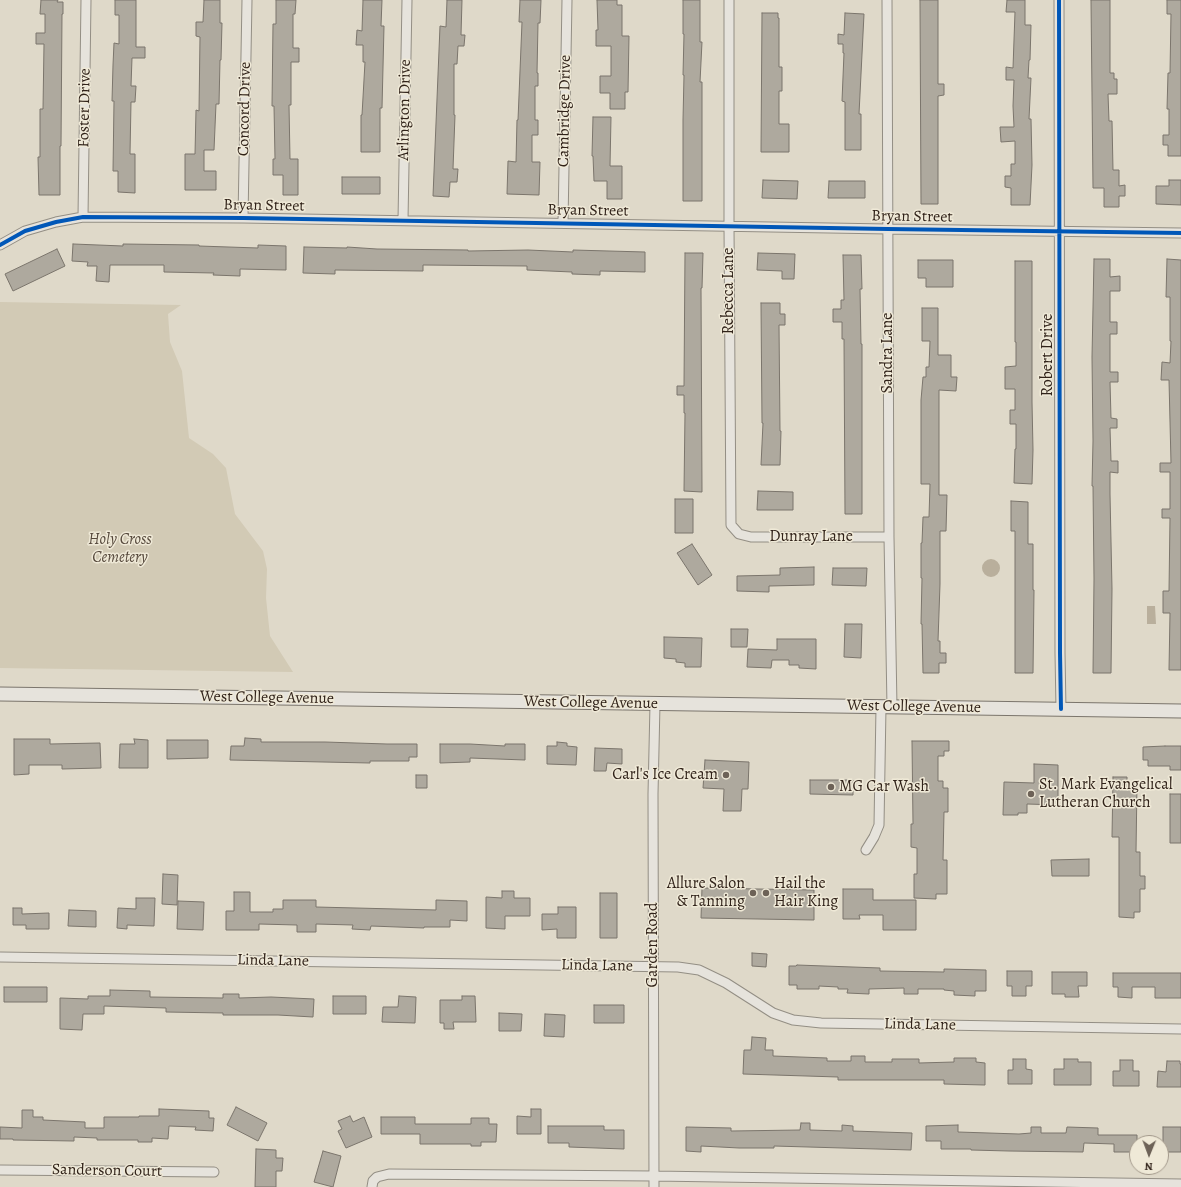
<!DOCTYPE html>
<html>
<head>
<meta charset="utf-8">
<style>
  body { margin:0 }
  #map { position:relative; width:1181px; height:1187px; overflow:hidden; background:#dfd9c9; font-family:Alegreya,serif }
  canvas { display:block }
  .north { position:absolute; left:1129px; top:1135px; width:40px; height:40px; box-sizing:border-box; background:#efe9d7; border:1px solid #a3998b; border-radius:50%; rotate:181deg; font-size:11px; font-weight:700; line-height:16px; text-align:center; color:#302219 }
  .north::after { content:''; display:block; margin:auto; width:14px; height:18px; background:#6d6257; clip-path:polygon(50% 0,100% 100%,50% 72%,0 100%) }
</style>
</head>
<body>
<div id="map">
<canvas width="1181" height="1187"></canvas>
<div class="north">N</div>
</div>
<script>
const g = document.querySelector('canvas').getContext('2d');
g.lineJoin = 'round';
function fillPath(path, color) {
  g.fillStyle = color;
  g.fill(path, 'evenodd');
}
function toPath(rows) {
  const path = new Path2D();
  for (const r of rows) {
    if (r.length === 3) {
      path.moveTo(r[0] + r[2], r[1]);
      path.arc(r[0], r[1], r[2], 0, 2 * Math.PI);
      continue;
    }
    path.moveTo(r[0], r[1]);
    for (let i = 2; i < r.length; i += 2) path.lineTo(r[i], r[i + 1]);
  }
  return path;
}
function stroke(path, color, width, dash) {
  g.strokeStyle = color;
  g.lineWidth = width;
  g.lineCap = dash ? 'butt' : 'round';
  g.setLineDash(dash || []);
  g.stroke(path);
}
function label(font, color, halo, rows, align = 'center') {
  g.font = font + ' Alegreya,serif';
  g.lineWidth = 3;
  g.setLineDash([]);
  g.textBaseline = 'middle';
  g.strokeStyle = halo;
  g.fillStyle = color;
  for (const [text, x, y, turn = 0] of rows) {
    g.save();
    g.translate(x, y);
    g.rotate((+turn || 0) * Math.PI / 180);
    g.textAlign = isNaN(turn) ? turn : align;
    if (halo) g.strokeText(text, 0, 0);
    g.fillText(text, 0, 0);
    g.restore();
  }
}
fillPath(toPath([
  [0,302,181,305,168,314,170,342,182,371,189,438,213,454,226,468,235,514,263,551,267,569,266,598,270,636,293,672,0,668]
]), '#d2cab5');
fillPath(toPath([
  [991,568,9],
  [1147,606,1155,606,1156,624,1147,624]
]), '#b9af9c');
const building = toPath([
  [41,0,58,0,57,2,63,2,63,14,62,14,61,146,60,146,60,195,39,195,38,157,40,157,40,109,43,109,44,44,36,44,36,33,45,33,45,14,40,14,41,0],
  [115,0,136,0,136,47,145,47,145,58,132,58,131,86,136,86,135,102,131,102,130,154,135,154,135,193,118,192,118,171,113,171,114,101,112,101,113,65,114,43,119,44,119,15,115,15,115,0],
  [204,0,220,0,220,23,222,23,221,60,220,60,219,104,216,104,214,150,204,150,204,171,216,171,216,190,185,190,185,154,195,154,196,110,199,111,200,37,196,36,196,22,203,22,204,0],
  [276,0,296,0,295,14,293,14,293,48,299,48,299,62,291,62,291,105,289,105,290,159,298,159,298,195,283,195,283,175,273,175,273,159,275,159,274,106,272,106,273,24,276,24,276,0],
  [363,0,382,0,381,26,384,26,382,108,380,108,380,152,361,152,361,115,362,115,365,62,363,62,363,45,356,45,357,30,362,31,363,0],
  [447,0,462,0,461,35,465,35,464,46,458,46,457,64,454,64,454,115,455,115,453,169,458,169,457,182,450,182,449,197,433,196,440,26,446,27,447,0],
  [520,0,541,0,540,23,538,23,537,73,538,73,538,86,535,86,535,120,538,120,538,135,532,135,532,162,540,162,539,195,507,194,508,161,516,162,517,120,518,120,522,22,519,22,520,0],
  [597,0,617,0,617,5,622,5,622,36,629,36,628,92,625,92,625,109,610,109,610,93,600,93,600,76,611,76,611,46,596,46,596,30,598,30,597,0],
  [683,0,700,0,700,42,702,42,700,82,702,82,702,201,683,201,683,120,684,75,683,75,684,34,683,34,683,0],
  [920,0,938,0,938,84,944,84,944,95,938,96,938,204,921,204,920,0],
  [1007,0,1025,0,1025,25,1031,25,1030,60,1029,60,1028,78,1031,78,1029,119,1031,119,1032,165,1030,205,1011,205,1011,188,1005,187,1005,176,1011,176,1011,164,1015,164,1015,141,1001,142,1000,127,1014,127,1013,106,1014,80,1006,80,1006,67,1013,68,1015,12,1006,12,1007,0],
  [1091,0,1110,0,1110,73,1114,73,1114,79,1117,79,1117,94,1108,94,1109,121,1112,121,1113,170,1119,170,1119,186,1125,185,1125,196,1119,196,1119,207,1104,207,1104,188,1093,188,1091,0],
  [1167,0,1181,0,1181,156,1168,156,1168,145,1163,145,1163,135,1169,135,1169,109,1167,109,1168,73,1170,73,1171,14,1167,14,1167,0],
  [762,13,778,13,778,18,779,18,779,67,782,67,782,91,779,91,779,124,789,124,789,152,761,152,762,13],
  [845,13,864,14,859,114,861,114,861,150,845,150,845,102,842,101,844,53,843,53,843,44,838,44,838,34,844,35,845,13],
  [593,117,611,117,610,166,622,166,622,199,607,199,607,181,594,181,593,156,592,156,593,117],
  [342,177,380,177,380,194,342,194,342,177],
  [763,180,798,181,797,199,762,198,763,180],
  [1169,180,1181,180,1181,205,1156,204,1156,186,1169,186,1169,180],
  [829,181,865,181,865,198,828,198,829,181],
  [73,244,123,246,123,244,199,245,199,246,258,248,258,245,286,246,286,270,240,269,240,276,213,275,214,273,164,272,164,265,110,265,109,282,96,281,97,266,87,266,88,262,72,261,73,244],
  [304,247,347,248,347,247,377,249,468,250,468,251,528,250,573,252,573,250,645,252,645,272,600,271,600,275,572,274,572,272,527,270,527,266,423,265,423,271,335,270,335,274,303,273,304,247],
  [57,249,65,266,13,291,5,274,57,249],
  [685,253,703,253,702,288,701,288,702,492,684,491,685,413,684,413,684,395,677,395,677,386,684,386,685,253],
  [758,253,795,254,794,279,782,279,782,271,757,270,758,253],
  [843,255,861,255,862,289,860,289,861,344,862,344,862,514,845,514,844,339,842,339,842,322,833,322,833,309,841,309,841,300,844,300,843,255],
  [1094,259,1110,259,1110,277,1120,276,1120,291,1110,291,1110,322,1117,322,1117,334,1110,334,1110,372,1118,372,1118,382,1110,382,1111,418,1117,419,1117,428,1110,428,1111,461,1118,461,1118,473,1110,472,1110,494,1112,589,1111,673,1093,673,1094,579,1093,486,1092,486,1093,441,1092,357,1094,259],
  [1167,259,1181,260,1181,670,1169,670,1170,613,1163,613,1163,591,1169,591,1170,518,1162,518,1162,509,1170,509,1170,472,1160,472,1160,463,1171,463,1169,380,1161,380,1162,362,1170,363,1171,341,1170,341,1170,297,1166,297,1167,259],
  [918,260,953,260,953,287,926,287,926,278,918,278,918,260],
  [1015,261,1032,261,1032,402,1033,450,1032,484,1014,483,1015,449,1016,449,1016,424,1010,424,1010,410,1015,410,1015,389,1005,389,1005,367,1016,366,1016,342,1015,342,1015,261],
  [761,303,780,303,780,314,785,314,785,325,779,325,780,431,781,431,780,465,761,465,763,423,762,423,761,303],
  [922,308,938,308,938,355,951,355,951,377,957,377,956,391,939,390,939,495,947,495,946,531,940,531,940,584,938,641,940,641,940,653,946,653,946,663,939,663,939,673,923,673,922,624,921,624,922,578,921,578,921,543,922,543,923,517,929,517,930,484,921,484,921,400,923,377,926,377,926,367,929,367,930,341,922,341,922,308],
  [758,491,793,492,793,510,757,510,758,491],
  [675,499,693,499,693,533,675,533,675,499],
  [1011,501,1028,502,1028,544,1033,544,1033,590,1034,590,1033,673,1015,673,1015,531,1011,531,1011,501],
  [692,544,712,575,698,585,677,553,692,544],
  [814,567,814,585,769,586,769,592,737,591,737,576,780,575,780,568,814,567],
  [833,568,867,568,866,586,832,585,833,568],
  [845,624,862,624,861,658,844,657,845,624],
  [731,629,748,629,747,647,731,647,731,629],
  [664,637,702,638,701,667,685,667,685,663,676,662,676,659,664,658,664,637],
  [777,639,816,639,816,669,799,668,799,665,789,665,789,660,772,660,771,668,747,667,748,649,777,650,777,639],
  [245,738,261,739,261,742,325,742,387,744,417,744,417,757,409,757,409,761,370,761,370,763,230,760,231,746,244,746,245,738],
  [14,739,50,739,50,744,100,743,101,768,62,769,62,765,29,765,29,774,14,775,14,739],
  [134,739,148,740,148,768,119,768,120,744,135,744,134,739],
  [167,740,208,740,208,758,167,759,167,740],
  [912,741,949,741,949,751,944,751,944,756,938,756,938,781,943,781,943,788,948,788,948,812,944,812,943,860,947,860,947,894,936,894,936,899,914,898,914,874,917,874,917,848,911,847,911,824,913,824,912,741],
  [557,742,567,743,567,746,577,747,576,765,547,764,547,746,557,746,557,742],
  [440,744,470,744,505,746,505,744,525,744,525,760,470,758,470,762,440,763,440,744],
  [1165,746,1181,746,1181,770,1170,770,1170,766,1148,766,1148,760,1143,760,1143,747,1165,746],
  [595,748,622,749,622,764,607,763,606,771,594,771,595,748],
  [705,760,749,762,748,789,742,789,741,811,723,811,724,789,703,788,705,760],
  [1034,764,1058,765,1058,805,1027,804,1027,813,1018,813,1018,815,1003,815,1004,782,1034,783,1034,764],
  [416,775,427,775,427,788,416,788,416,775],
  [1113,777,1127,777,1127,783,1137,784,1136,852,1140,852,1140,876,1145,876,1145,889,1140,889,1140,912,1134,912,1134,918,1119,917,1119,837,1112,837,1113,777],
  [810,780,853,780,853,795,810,794,810,780],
  [1170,794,1181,794,1181,843,1170,843,1170,794],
  [1089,859,1089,876,1052,876,1051,860,1089,859],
  [163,874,178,875,177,905,162,904,163,874],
  [702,888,814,890,814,920,701,918,702,888],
  [843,889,873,889,873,900,916,900,916,930,883,930,883,915,859,915,860,919,843,919,843,889],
  [502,891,514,891,514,898,530,898,530,916,505,916,505,929,486,928,486,897,502,898,502,891],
  [234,892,250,892,250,912,273,912,273,909,283,909,283,900,316,900,316,907,436,910,436,900,467,901,467,921,450,920,450,927,424,927,424,928,371,926,370,930,352,929,353,925,316,924,316,932,297,932,297,925,259,924,259,930,226,930,226,911,234,911,234,892],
  [600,893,617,893,617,938,600,938,600,893],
  [136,898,155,898,154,926,127,925,127,929,117,928,118,908,136,909,136,898],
  [178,901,204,902,203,930,177,929,178,901],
  [558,907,576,907,576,938,557,938,557,929,542,930,542,914,558,914,558,907],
  [13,908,22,908,22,914,49,913,49,929,26,929,26,925,13,925,13,908],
  [69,910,96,911,96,927,68,926,69,910],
  [752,953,767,954,766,967,752,966,752,953],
  [797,965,880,968,880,971,944,972,944,969,986,970,986,991,975,991,975,996,954,995,954,991,944,990,944,989,918,989,918,994,904,994,904,988,869,989,869,994,847,993,848,989,838,989,838,987,819,986,819,989,797,989,797,985,789,985,789,966,796,966,797,965],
  [1007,971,1032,971,1032,986,1026,986,1026,996,1012,996,1012,986,1007,986,1007,971],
  [1052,972,1087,972,1087,986,1078,986,1079,997,1065,997,1065,994,1052,994,1052,972],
  [1113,973,1181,973,1181,998,1155,998,1155,987,1132,987,1132,998,1118,997,1118,987,1113,987,1113,973],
  [4,987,47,987,47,1002,4,1002,4,987],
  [110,990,150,991,150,997,223,998,223,994,239,994,239,998,271,997,314,999,313,1017,278,1015,223,1015,223,1013,166,1012,166,1008,104,1006,104,1014,83,1014,82,1030,60,1029,60,998,88,999,88,996,110,996,110,990],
  [333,996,366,996,366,1014,333,1014,333,996],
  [399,996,416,997,415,1023,382,1022,383,1007,398,1007,399,996],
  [462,996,475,996,476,1022,453,1022,454,1029,444,1029,444,1023,440,1023,440,1000,462,1000,462,996],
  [594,1005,624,1005,624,1023,594,1023,594,1005],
  [499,1013,522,1014,521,1031,499,1031,499,1013],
  [545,1014,565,1015,564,1037,544,1036,545,1014],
  [752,1037,766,1038,765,1050,773,1050,773,1056,827,1058,827,1061,851,1061,851,1056,865,1056,865,1062,892,1062,892,1059,919,1059,919,1063,954,1062,954,1058,976,1058,976,1062,985,1063,985,1085,944,1084,944,1080,838,1080,838,1077,743,1074,744,1050,751,1050,752,1037],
  [1013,1059,1026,1059,1026,1069,1032,1070,1032,1084,1008,1084,1008,1070,1013,1070,1013,1059],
  [1064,1059,1078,1059,1078,1062,1091,1062,1091,1085,1054,1085,1054,1069,1064,1069,1064,1059],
  [1120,1060,1133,1060,1133,1071,1139,1071,1139,1086,1113,1086,1113,1071,1120,1071,1120,1060],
  [1167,1061,1180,1061,1180,1064,1181,1064,1181,1087,1157,1087,1158,1071,1166,1072,1167,1061],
  [236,1107,267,1123,258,1141,227,1125,236,1107],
  [159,1109,209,1111,209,1118,214,1118,213,1131,195,1130,196,1127,169,1126,168,1139,152,1138,152,1142,138,1142,138,1140,97,1140,97,1138,74,1137,74,1141,13,1140,13,1139,0,1139,0,1127,22,1128,22,1110,33,1110,33,1117,43,1117,43,1120,85,1122,85,1128,104,1128,104,1117,139,1117,139,1116,159,1116,159,1109],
  [531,1109,541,1109,541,1134,517,1134,517,1116,531,1117,531,1109],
  [350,1116,353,1122,364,1117,372,1137,346,1148,338,1131,342,1129,338,1121,350,1116],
  [381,1117,415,1117,415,1124,471,1124,471,1118,489,1118,489,1124,497,1124,496,1142,481,1142,481,1146,471,1146,471,1144,420,1144,420,1134,381,1134,381,1117],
  [801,1123,810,1123,810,1130,842,1131,842,1125,853,1126,853,1131,912,1133,911,1150,774,1146,774,1148,739,1148,701,1146,701,1152,686,1151,686,1127,731,1128,731,1131,800,1130,801,1123],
  [958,1125,958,1132,1019,1134,1031,1133,1031,1127,1041,1127,1041,1133,1066,1133,1067,1127,1098,1128,1098,1135,1137,1135,1137,1152,1114,1152,1114,1144,1084,1143,1083,1152,1009,1151,971,1150,971,1149,941,1149,941,1141,926,1141,926,1126,958,1125],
  [548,1126,604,1126,604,1130,624,1130,624,1149,569,1147,569,1143,548,1143,548,1126],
  [1163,1127,1181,1127,1181,1152,1163,1152,1163,1127],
  [256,1149,276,1150,276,1158,283,1158,282,1171,276,1171,276,1187,255,1187,256,1149],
  [323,1151,341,1156,333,1187,314,1182,323,1151]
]);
fillPath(building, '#aea99e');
stroke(building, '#7b756c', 1);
const minor = toPath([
  [729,0,729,226,731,525,739,534,751,537,889,537],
  [887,0,889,537,892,707],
  [1059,0,1060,653,1061,709],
  [83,217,86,0],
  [243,218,247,0],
  [403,220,407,0],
  [563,223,567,0],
  [0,245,25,231,56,222,83,217,243,218,888,229,1181,233],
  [866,850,874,837,879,825,881,707],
  [0,957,678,967,699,970,726,983,773,1013,793,1020,821,1023,1181,1029],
  [0,1170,214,1172],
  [372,1187,373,1181,377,1177,389,1174,654,1176,1181,1184],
  [654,1187,653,794,655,704]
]);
const secondary = toPath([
  [0,694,1181,711]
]);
stroke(minor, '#938e84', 11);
stroke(secondary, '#7b756c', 15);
stroke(minor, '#e6e3dc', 9);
stroke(secondary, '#e6e3dc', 13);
stroke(toPath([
  [1059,0,1060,653,1061,709],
  [0,245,25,231,56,222,83,217,243,218,888,229,1181,233]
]), '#0057b8', 4);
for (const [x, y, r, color] of [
  [726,775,4,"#6d6257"],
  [831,787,4,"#6d6257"],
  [1031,794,4,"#6d6257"],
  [753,893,4,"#6d6257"],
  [766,893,4,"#6d6257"]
]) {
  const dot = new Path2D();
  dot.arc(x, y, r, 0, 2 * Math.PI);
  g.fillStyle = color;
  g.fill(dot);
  stroke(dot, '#efe9d7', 1.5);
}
label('16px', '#302219', '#efe9d7', [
  ["Foster Drive",85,108,-89],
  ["Concord Drive",245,109,-89],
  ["Arlington Drive",405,110,-89],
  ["Cambridge Drive",565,111,-89],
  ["Bryan Street",264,206,1],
  ["Bryan Street",588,211,1],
  ["Bryan Street",912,217,1],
  ["Rebecca Lane",729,291,-90],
  ["Sandra Lane",888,353,-90],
  ["Robert Drive",1048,355,-90],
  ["Dunray Lane",811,537],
  ["West College Avenue",267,698,1],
  ["West College Avenue",591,703,1],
  ["West College Avenue",914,707,1],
  ["Garden Road",653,945,-90],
  ["Linda Lane",273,961,1],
  ["Linda Lane",597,966,1],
  ["Linda Lane",920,1025,1],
  ["Sanderson Court",107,1171,1]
]);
label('italic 16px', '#56493c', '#efe9d7', [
  ["Holy Cross",120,540],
  ["Cemetery",120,558]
]);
label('16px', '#302219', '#efe9d7', [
  ["Carl's Ice Cream",718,775,"right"],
  ["St. Mark Evangelical",1039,785],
  ["Lutheran Church",1039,803],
  ["MG Car Wash",839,787],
  ["Allure Salon",745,884,"right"],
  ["& Tanning",745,902,"right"],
  ["Hail the",774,884],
  ["Hair King",774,902]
], 'left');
</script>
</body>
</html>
